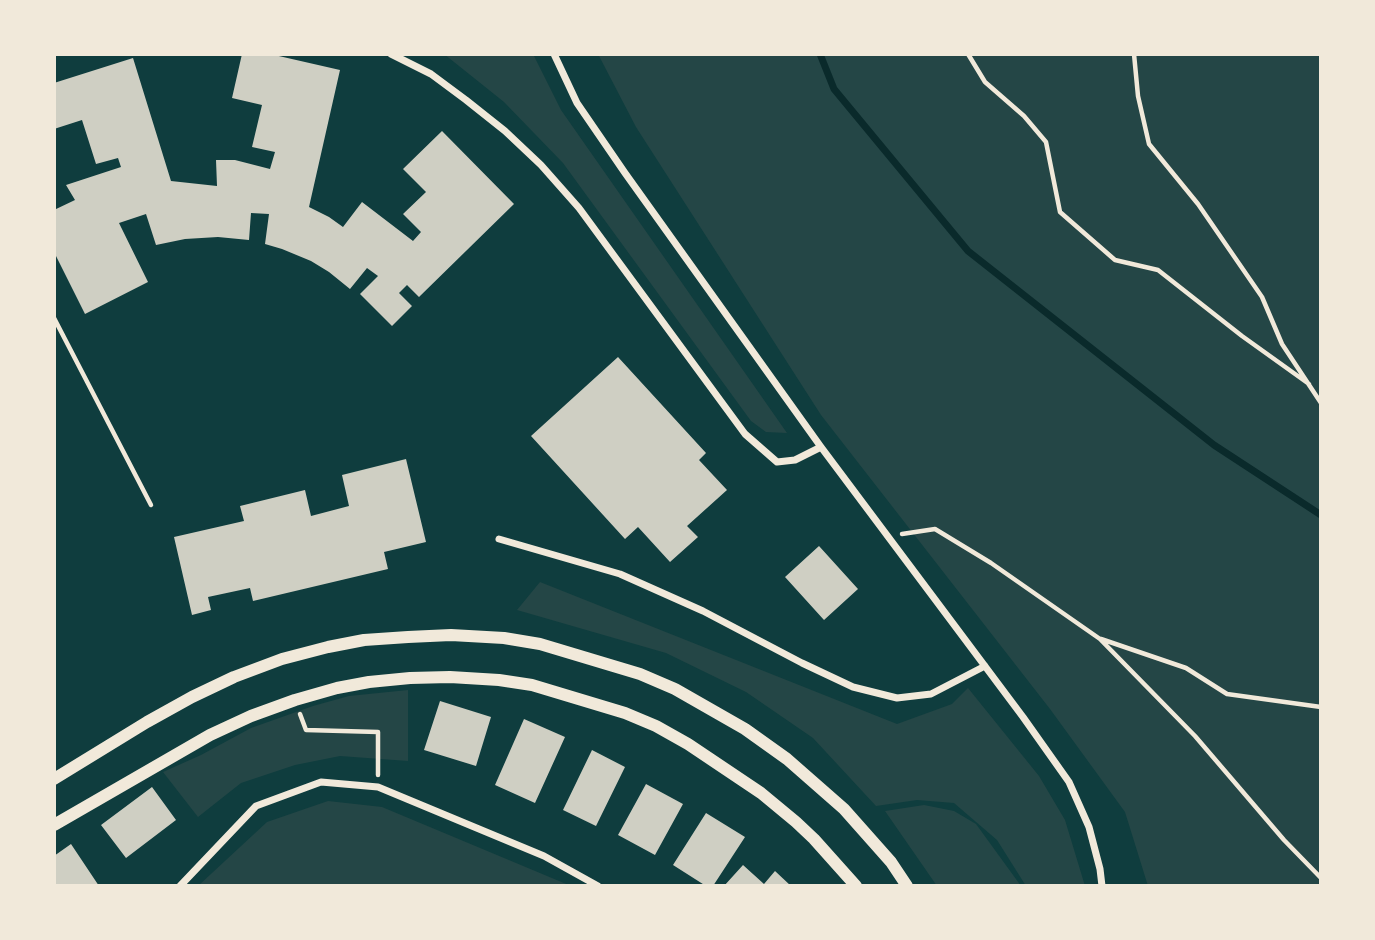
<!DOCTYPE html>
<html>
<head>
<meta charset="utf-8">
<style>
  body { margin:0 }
  #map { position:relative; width:1375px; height:940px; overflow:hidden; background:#0f3d3e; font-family:Raleway,sans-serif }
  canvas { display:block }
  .frame { position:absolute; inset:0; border:56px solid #f1e9da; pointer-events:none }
</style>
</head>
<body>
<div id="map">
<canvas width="1375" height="940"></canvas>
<div class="frame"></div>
</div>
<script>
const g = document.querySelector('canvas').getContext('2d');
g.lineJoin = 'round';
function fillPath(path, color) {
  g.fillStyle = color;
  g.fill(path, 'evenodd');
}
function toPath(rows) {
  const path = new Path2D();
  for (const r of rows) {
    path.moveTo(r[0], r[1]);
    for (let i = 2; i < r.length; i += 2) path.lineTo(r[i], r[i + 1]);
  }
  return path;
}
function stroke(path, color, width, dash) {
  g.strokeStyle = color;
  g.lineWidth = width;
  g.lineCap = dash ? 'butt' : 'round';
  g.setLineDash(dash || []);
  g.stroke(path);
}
fillPath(toPath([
  [444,54,533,54,561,110,787,433,766,432,751,421,563,163,504,102],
  [598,54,1321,54,1321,886,1148,886,1125,812,1050,709,821,415,636,127],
  [540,582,897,724,952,704,968,688,1039,776,1065,820,1085,886,1026,886,997,840,954,803,917,800,876,806,813,738,746,692,666,653,517,610],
  [408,690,408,761,340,756,295,765,241,783,198,817,163,772,201,755,251,728,313,706,349,696],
  [328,801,382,807,571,886,198,886,267,822],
  [924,805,954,811,976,824,1021,886,937,886,885,811]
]), '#244646');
stroke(toPath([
  [820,54,834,89,968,251,1214,445,1321,515]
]), '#0a2a2b', 7);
fillPath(toPath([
  [242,54,270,54,340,70,309,207,329,217,343,227,362,202,413,241,421,232,403,214,426,192,403,169,442,131,514,204,419,297,407,285,399,293,412,306,392,326,360,294,378,276,367,268,350,289,329,272,311,261,282,249,265,244,269,214,251,213,249,240,218,237,185,239,156,245,146,214,119,223,148,282,85,314,54,252,54,210,75,200,66,185,121,167,118,158,96,164,82,120,54,129,54,83,133,58,171,181,217,186,216,160,235,160,270,169,275,152,252,147,262,105,232,98],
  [618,357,706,453,699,460,727,490,687,526,698,537,670,562,638,527,625,539,531,436],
  [406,459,426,542,384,552,388,569,253,601,250,588,208,597,211,610,192,615,174,537,244,521,240,506,305,490,311,516,349,506,342,475],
  [819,546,858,589,824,620,785,577],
  [440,701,491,717,476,766,424,750],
  [524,719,565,737,535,803,495,785],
  [592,750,625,767,596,826,563,810],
  [646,784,683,804,655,855,618,835],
  [152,787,176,820,126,858,101,825],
  [706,813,745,837,713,886,706,886,673,865],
  [71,844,99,886,54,886,54,856],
  [743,865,764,884,775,871,791,886,724,886]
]), '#cfcfc3');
stroke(toPath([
  [968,54,985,82,1024,116,1046,142,1060,212,1115,260,1158,270,1242,336,1309,384],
  [1134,54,1138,96,1149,144,1198,204,1262,297,1282,344,1321,403],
  [54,318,151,505],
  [902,534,935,529,991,563,1100,639,1195,736,1284,840,1321,878],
  [1101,639,1186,668,1227,694,1321,707],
  [300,714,306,730,378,732,378,775]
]), '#f1e9da', 4.5);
stroke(toPath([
  [391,54,431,74,466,100,505,131,541,165,579,208,745,434,777,462,795,460,821,447],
  [554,54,577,103,625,173,821,447,1023,717,1069,782,1089,827,1100,869,1102,886],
  [499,539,620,574,703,611,802,663,853,687,897,698,931,694,985,666],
  [180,886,256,806,321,782,378,787,544,856,598,886]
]), '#f1e9da', 7);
stroke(toPath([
  [54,779,147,722,192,697,234,677,282,659,328,647,364,640,408,637,451,635,504,638,540,644,640,674,675,689,745,729,787,759,844,809,891,862,907,886],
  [54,825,210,735,251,716,295,700,337,688,369,682,410,678,450,677,499,680,532,685,625,713,656,726,688,744,761,793,796,822,814,839,856,886]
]), '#f1e9da', 12);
</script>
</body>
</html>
